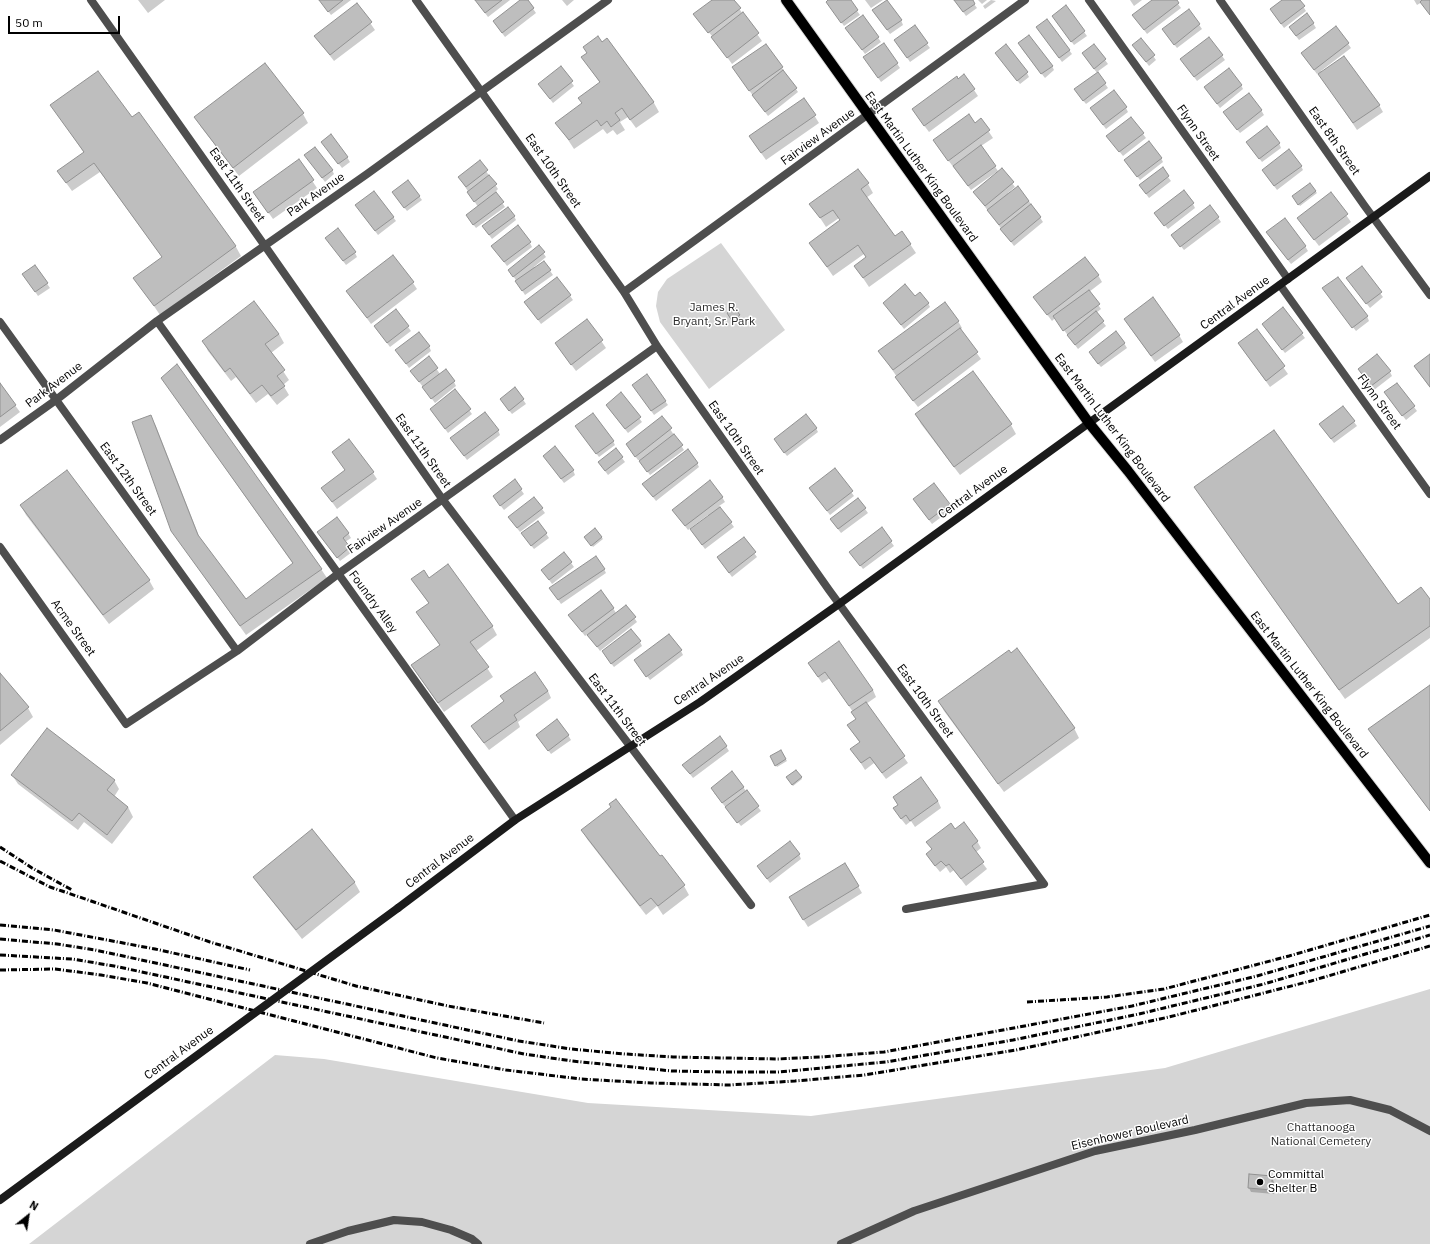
<!DOCTYPE html>
<html>
<head>
<meta charset="utf-8">
<style>
  body { margin:0 }
  #map { position:relative; width:1430px; height:1244px; overflow:hidden; background:#fff; font-family:"IBM Plex Sans",sans-serif }
  canvas { display:block }
  .north { position:absolute; left:8px; top:1196px; width:40px; height:40px; -webkit-text-stroke:3px #fff; paint-order:stroke; rotate:30deg; font-size:11px; font-weight:700; line-height:16px; text-align:center; color:#000 }
  .north::after { content:''; display:block; margin:auto; width:14px; height:18px; background:#000; clip-path:polygon(50% 0,100% 100%,50% 72%,0 100%) }
  .scale { position:absolute; left:8px; top:16px; width:112px; height:18px; box-sizing:border-box; border:2px solid #000; border-top:0; padding-left:5px; font-size:12px; line-height:14px; white-space:nowrap; color:#000; -webkit-text-stroke:3px #fff; paint-order:stroke }
</style>
</head>
<body>
<div id="map">
<canvas width="1430" height="1244"></canvas>
<div class="north">N</div>
<div class="scale">50 m</div>
</div>
<script>
const g = document.querySelector('canvas').getContext('2d');
g.lineJoin = 'round';
function fillPath(path, color) {
  g.fillStyle = color;
  g.fill(path, 'evenodd');
}
function toPath(rows) {
  const path = new Path2D();
  for (const r of rows) {
    path.moveTo(r[0], r[1]);
    for (let i = 2; i < r.length; i += 2) path.lineTo(r[i], r[i + 1]);
  }
  return path;
}
function stroke(path, color, width, dash) {
  g.strokeStyle = color;
  g.lineWidth = width;
  g.lineCap = dash ? 'butt' : 'round';
  g.setLineDash(dash || []);
  g.stroke(path);
}
function label(font, color, halo, rows, align = 'center') {
  g.font = font + ' "IBM Plex Sans",sans-serif';
  g.lineWidth = 3;
  g.setLineDash([]);
  g.textBaseline = 'middle';
  g.strokeStyle = halo;
  g.fillStyle = color;
  for (const [text, x, y, turn = 0] of rows) {
    g.save();
    g.translate(x, y);
    g.rotate((+turn || 0) * Math.PI / 180);
    g.textAlign = isNaN(turn) ? turn : align;
    if (halo) g.strokeText(text, 0, 0);
    g.fillText(text, 0, 0);
    g.restore();
  }
}
fillPath(toPath([
  [721,243,785,330,709,389,660,322,656,306,658,292,667,279],
  [1430,989,1430,1244,29,1244,275,1055,324,1059,588,1103,811,1116,1165,1068]
]), '#d5d5d5');
fillPath(toPath([
  [138,0,165,0,148,13],
  [320,0,351,0,331,15],
  [477,0,510,0,488,17,479,5],
  [522,0,527,0,536,13,505,37,496,25],
  [562,0,574,0,567,6],
  [713,0,733,0,762,41,732,64,712,36,697,19],
  [830,0,849,0,860,15,844,26,830,6],
  [865,0,883,0,871,8],
  [955,0,971,0,977,8,966,16],
  [978,0,987,0,982,4],
  [991,0,996,1,985,9,983,6],
  [1130,0,1142,0,1134,6],
  [1154,0,1175,0,1181,8,1147,34,1136,19],
  [1283,0,1299,0,1306,11,1284,28,1273,13],
  [1414,0,1430,0,1430,15,1422,2,1417,5],
  [357,4,375,30,334,61,320,43],
  [1066,7,1087,36,1074,45,1056,21],
  [1189,10,1202,29,1177,48,1166,34],
  [876,15,901,20,903,25,890,34],
  [863,16,881,42,865,54,849,32],
  [1313,23,1316,28,1299,40,1292,31],
  [1336,27,1351,48,1321,71,1379,105,1383,112,1357,130,1319,73,1317,74,1302,54],
  [1037,28,1069,50,1072,54,1062,62],
  [1209,38,1225,60,1197,81,1184,63],
  [1141,39,1156,60,1149,66,1136,49],
  [607,40,654,103,659,112,636,128,628,117,620,122,625,130,617,135,613,130,607,134,603,129,574,149,557,123,583,104,600,83,582,57],
  [884,44,900,68,881,82,867,61],
  [898,44,927,44,930,48,910,62],
  [1021,48,1052,66,1054,70,1045,78],
  [999,57,1027,73,1029,77,1020,84],
  [1086,58,1105,60,1108,64,1097,72,1108,88,1086,104,1078,94,1097,73],
  [265,65,303,114,308,123,239,176,201,127,196,118],
  [561,68,574,86,553,103,542,89],
  [782,68,798,92,768,116,737,74],
  [1241,85,1243,89,1220,108,1205,88],
  [974,90,978,96,929,132,917,116],
  [804,99,819,123,766,160,754,143],
  [52,106,131,119,139,113,236,247,241,256,160,315,135,278,163,258,100,172,72,191,64,180,84,153],
  [1126,108,1128,112,1106,129,1094,113],
  [1261,110,1264,115,1240,133,1227,117],
  [1131,118,1146,138,1123,156,1110,140],
  [981,120,993,138,981,146,998,171,971,190,938,147],
  [1279,143,1281,148,1262,162,1250,147],
  [325,146,347,157,350,162,342,168],
  [1161,158,1163,162,1140,180,1125,160],
  [308,159,332,170,334,174,325,182],
  [299,161,317,188,273,219,259,199],
  [480,162,498,189,495,192,505,207,476,228,469,219,478,207,462,182],
  [1301,166,1303,170,1277,190,1266,175],
  [1162,169,1171,181,1149,198,1143,190],
  [1002,170,1015,187,1008,193,1029,201,1043,222,1014,246,977,196],
  [868,184,873,193,866,198,894,238,910,244,916,253,869,287,855,266,867,258,864,254,833,276,810,243,841,221,839,218,826,227,811,204],
  [1310,184,1317,193,1300,206,1294,198],
  [1331,194,1351,222,1319,246,1303,225],
  [395,196,419,196,422,200,407,211],
  [1193,204,1195,208,1168,229,1158,217],
  [1210,206,1221,222,1184,250,1175,239],
  [359,210,393,217,396,221,378,235],
  [514,216,516,220,492,239,486,231],
  [1270,237,1305,246,1308,251,1291,264],
  [329,242,355,253,357,257,346,265],
  [530,243,532,247,507,266,495,250],
  [539,247,546,257,534,267,535,268,544,262,553,275,525,295,512,274],
  [35,266,50,288,38,296,26,278],
  [1361,268,1383,297,1370,308,1350,282],
  [1098,275,1102,282,1089,292,1101,309,1096,313,1106,326,1078,349,1055,318,1052,321,1039,304],
  [557,278,573,300,541,324,528,306],
  [413,283,417,289,371,324,347,291],
  [1326,293,1367,316,1369,321,1356,331],
  [915,297,928,303,930,307,904,329,884,303],
  [734,308,740,318,734,322,728,313],
  [1283,309,1305,338,1285,353,1265,328],
  [396,311,411,331,390,347,375,327],
  [587,320,606,348,576,371,556,344],
  [958,321,962,328,960,330,981,359,918,407,900,384,897,377,880,352],
  [1129,326,1179,335,1183,342,1155,362],
  [1257,330,1288,374,1270,387,1239,344],
  [279,334,284,343,271,353,289,380,283,385,289,395,277,405,268,394,256,403,236,377,231,381,208,351,203,341],
  [1124,343,1127,348,1101,367,1092,357],
  [429,346,431,351,409,368,399,354],
  [1430,355,1430,388,1415,367],
  [429,358,440,374,454,382,456,386,435,403,414,375],
  [1390,372,1392,376,1374,390,1362,374],
  [1397,384,1417,411,1406,420,1388,397],
  [0,385,20,412,0,427],
  [168,387,321,569,327,578,246,635,178,540,151,417,156,426,201,541,246,601,293,564],
  [515,388,526,404,512,414,503,403],
  [636,389,665,401,668,405,654,415],
  [455,391,472,414,448,433,431,410],
  [621,394,642,422,628,433,609,409],
  [916,415,1011,425,1016,434,960,475,921,424],
  [662,417,684,450,650,475,639,460,638,460,629,448],
  [1354,422,1357,426,1334,443,1320,425],
  [816,428,818,432,787,456,777,443],
  [498,430,500,435,467,460,454,442],
  [579,431,613,441,615,445,599,457],
  [333,453,373,473,377,479,337,509,327,495,346,471],
  [622,458,625,462,608,475,599,463],
  [547,460,573,470,575,475,564,483],
  [697,463,699,467,656,501,646,488],
  [835,470,854,496,830,515,813,493],
  [514,480,524,494,504,510,496,500],
  [934,484,952,509,932,524,914,500],
  [722,497,725,502,719,506,734,527,705,549,694,534,709,516,708,515,688,530,676,514],
  [1201,497,1398,605,1430,601,1430,638,1345,699],
  [534,498,545,513,520,532,512,522],
  [858,499,868,513,841,533,834,524],
  [21,506,149,580,154,589,109,624,26,515],
  [538,522,549,538,534,549,525,538],
  [881,528,894,546,863,569,853,556],
  [595,529,603,539,593,547,586,538],
  [348,533,351,538,345,542,352,552,340,561,321,537],
  [743,538,757,557,732,577,721,562],
  [564,553,574,567,552,584,545,574],
  [604,569,606,573,561,604,553,592],
  [412,579,429,579,492,626,497,635,476,651,493,677,444,712,412,666,440,646,417,612,429,604],
  [626,606,637,622,600,651,588,634,585,636,572,619,613,608,616,613],
  [640,642,642,646,614,667,605,656],
  [681,651,683,655,650,680,638,665],
  [809,664,873,690,876,697,866,704,908,763,886,779,874,763,865,770,852,749,860,743,848,726,857,719,853,712,830,678,822,683],
  [0,675,28,708,33,717,0,745],
  [1430,686,1430,811,1375,739,1370,729],
  [548,691,551,698,518,722,520,727,489,750,476,733],
  [939,702,1074,728,1079,738,1004,792,944,711],
  [568,735,571,740,551,754,540,739],
  [720,737,729,751,693,778,686,769],
  [781,751,787,761,777,767,771,757],
  [12,775,114,780,119,789,114,797,128,807,133,817,112,844,84,822,78,830,18,784],
  [801,777,802,779,793,786,788,779],
  [743,787,761,811,741,826,714,793],
  [938,801,941,808,915,827,911,821,906,825,898,815,898,805],
  [582,830,660,857,661,856,684,886,689,895,663,915,657,906,646,915,587,839],
  [955,830,977,841,981,848,975,853,987,869,966,886,954,870,950,873,946,867,940,872,931,861,933,850,928,842],
  [312,831,355,883,360,892,302,939,260,886,254,877],
  [799,854,801,859,770,883,760,870],
  [845,864,862,893,808,927,790,898],
  [1272,1177,1274,1182,1274,1194,1251,1192,1249,1188]
]), '#0003');
const building = toPath([
  [319,0,343,0,328,12,319,0],
  [475,0,502,0,485,13,475,0],
  [520,0,528,0,534,8,502,33,493,21,520,0],
  [712,0,734,0,741,8,708,33,693,14,712,0],
  [828,0,851,0,858,10,841,23,826,2,828,0],
  [887,0,902,20,887,30,872,10,887,0],
  [954,0,973,0,975,4,963,12,954,0],
  [1152,0,1177,0,1179,3,1144,30,1132,15,1152,0],
  [1282,0,1300,0,1305,6,1281,24,1270,9,1282,0],
  [1422,0,1430,0,1430,15,1420,2,1422,0],
  [357,3,372,22,330,55,314,36,357,3],
  [1066,5,1085,31,1071,42,1052,16,1066,5],
  [1189,9,1200,24,1174,45,1162,29,1189,9],
  [743,12,759,33,727,58,711,37,743,12],
  [1307,13,1314,23,1296,36,1289,27,1307,13],
  [863,15,879,37,862,50,845,28,863,15],
  [1047,19,1070,50,1059,58,1036,27,1047,19],
  [915,25,928,43,907,58,894,40,915,25],
  [1336,26,1349,43,1314,70,1301,53,1336,26],
  [1029,35,1053,66,1041,74,1018,43,1029,35],
  [598,36,602,42,607,38,654,102,630,120,622,108,615,113,620,120,611,127,607,121,601,126,597,120,569,140,555,123,582,103,578,98,600,82,581,57,587,53,583,47,598,36],
  [1209,37,1223,55,1194,77,1180,59,1209,37],
  [1141,38,1155,55,1146,62,1132,45,1141,38],
  [884,43,898,63,878,78,863,57,884,43],
  [766,44,783,67,749,91,732,67,766,44],
  [1006,44,1028,72,1017,81,995,53,1006,44],
  [1094,44,1106,59,1094,69,1082,53,1094,44],
  [1344,56,1380,105,1353,123,1318,74,1344,56],
  [265,63,304,113,233,168,194,117,265,63],
  [561,66,573,81,550,99,538,84,561,66],
  [1229,68,1242,85,1217,104,1204,87,1229,68],
  [783,70,797,88,765,112,752,95,783,70],
  [98,71,132,117,139,112,236,246,154,306,133,278,162,257,94,163,66,183,57,171,84,152,50,105,98,71],
  [1098,72,1106,83,1083,101,1074,89,1098,72],
  [964,74,975,89,924,126,912,109,957,76,958,79,964,74],
  [1114,90,1127,107,1103,125,1090,108,1114,90],
  [1249,93,1262,110,1237,130,1223,112,1249,93],
  [804,98,816,115,761,153,749,136,804,98],
  [969,114,975,123,981,118,990,130,948,161,933,140,969,114],
  [1131,117,1144,133,1119,152,1106,136,1131,117],
  [1267,126,1280,143,1259,159,1246,142,1267,126],
  [331,134,348,157,338,164,321,142,331,134],
  [1149,141,1162,158,1137,177,1124,160,1149,141],
  [981,145,996,166,968,186,953,166,981,145],
  [315,147,333,170,322,178,304,155,315,147],
  [1289,149,1302,166,1274,186,1262,170,1289,149],
  [299,159,314,180,268,213,253,192,299,159],
  [480,160,488,170,466,187,458,177,480,160],
  [1163,167,1169,176,1146,194,1139,185,1163,167],
  [1002,168,1014,182,985,206,973,192,1002,168],
  [858,169,869,183,861,189,895,236,902,231,911,244,863,278,854,266,866,257,858,245,827,267,809,243,840,220,833,210,820,218,809,204,858,169],
  [489,175,497,184,474,202,467,192,489,175],
  [408,180,420,196,404,208,392,192,408,180],
  [1310,183,1316,191,1298,205,1292,196,1310,183],
  [1018,186,1029,201,999,225,987,210,1018,186],
  [1184,190,1194,203,1164,226,1154,213,1184,190],
  [374,191,394,217,375,231,355,205,374,191],
  [496,192,504,202,473,225,466,215,496,192],
  [1331,192,1348,214,1314,240,1297,218,1331,192],
  [1031,204,1041,217,1011,242,1000,229,1031,204],
  [1210,205,1219,217,1180,247,1171,235,1210,205],
  [508,207,515,216,489,235,482,226,508,207],
  [1285,218,1306,246,1288,260,1266,232,1285,218],
  [518,225,531,242,504,262,491,246,518,225],
  [338,228,356,252,343,261,325,238,338,228],
  [539,245,545,252,513,277,508,270,539,245],
  [393,255,414,282,367,318,346,291,393,255],
  [1085,257,1099,275,1047,315,1033,297,1085,257],
  [544,261,551,270,522,291,515,281,544,261],
  [35,265,48,283,35,292,22,274,35,265],
  [1362,266,1382,292,1366,304,1346,278,1362,266],
  [557,277,571,295,538,320,524,302,557,277],
  [1338,277,1368,316,1352,328,1322,288,1338,277],
  [905,284,915,296,920,292,929,303,901,325,883,303,905,284],
  [1089,290,1100,304,1063,331,1053,316,1089,290],
  [1153,297,1180,335,1151,356,1124,319,1153,297],
  [254,301,279,334,265,344,285,370,277,376,285,386,271,396,262,385,250,394,230,368,225,372,202,341,254,301],
  [945,302,959,321,893,370,878,351,945,302],
  [734,307,740,315,732,321,727,313,734,307],
  [1283,307,1303,333,1282,350,1262,324,1283,307],
  [396,309,409,326,387,343,374,326,396,309],
  [1096,311,1104,321,1075,345,1067,335,1096,311],
  [587,319,603,340,571,365,555,343,587,319],
  [960,328,978,352,913,401,895,377,960,328],
  [1257,329,1285,366,1266,381,1238,343,1257,329],
  [1116,331,1125,343,1098,364,1089,352,1116,331],
  [419,332,430,346,406,364,395,350,419,332],
  [1377,354,1391,371,1371,386,1358,369,1377,354],
  [1430,354,1430,387,1414,366,1430,354],
  [429,356,438,368,419,382,410,371,429,356],
  [177,364,322,569,240,626,171,531,132,422,151,415,198,535,246,599,293,563,161,378,177,364],
  [446,369,455,381,431,399,422,387,446,369],
  [973,371,1012,424,954,467,915,414,973,371],
  [647,374,666,401,651,411,632,385,647,374],
  [0,383,16,405,0,417,0,383],
  [1397,383,1415,406,1402,416,1384,392,1397,383],
  [515,387,524,399,509,411,500,399,515,387],
  [455,389,471,409,445,429,430,409,455,389],
  [621,392,641,417,625,429,606,405,621,392],
  [1343,406,1355,421,1331,439,1319,424,1343,406],
  [485,412,499,430,464,456,450,438,485,412],
  [593,413,614,441,596,454,575,426,593,413],
  [806,414,817,428,784,453,774,439,806,414],
  [662,416,672,428,635,457,626,444,662,416],
  [1274,430,1398,604,1421,587,1430,599,1430,626,1339,690,1194,487,1274,430],
  [674,434,683,445,647,472,639,461,674,434],
  [349,439,374,472,332,502,321,488,345,470,332,452,349,439],
  [555,446,574,470,561,479,543,456,555,446],
  [616,448,623,457,605,471,598,462,616,448],
  [688,449,698,463,653,497,642,484,688,449],
  [835,468,853,491,827,511,809,488,835,468],
  [67,470,150,580,103,615,20,505,67,470],
  [515,479,522,489,500,506,493,496,515,479],
  [710,480,723,497,685,526,672,510,710,480],
  [934,483,950,504,929,520,913,499,934,483],
  [534,497,543,508,517,528,508,517,534,497],
  [858,498,866,508,838,529,830,519,858,498],
  [720,507,732,522,702,545,690,529,720,507],
  [337,517,349,533,343,538,350,547,337,558,317,532,337,517],
  [538,521,547,533,531,546,521,533,538,521],
  [882,527,892,541,860,566,849,552,882,527],
  [595,528,602,537,591,546,584,537,595,528],
  [744,537,756,552,729,573,717,557,744,537],
  [564,552,572,562,549,580,541,570,564,552],
  [596,556,605,569,558,600,549,588,596,556],
  [448,564,493,626,470,642,489,667,438,703,411,665,440,645,416,612,429,603,411,579,424,570,429,578,448,564],
  [601,590,614,608,582,632,568,615,601,590],
  [626,605,636,617,597,647,587,635,626,605],
  [631,629,641,641,611,664,602,651,631,629],
  [669,634,682,650,646,677,634,660,669,634],
  [839,641,873,690,849,706,825,672,818,677,808,663,839,641],
  [1017,648,1075,728,998,784,938,701,1009,650,1011,653,1017,648],
  [535,672,548,691,514,715,517,720,484,743,471,726,504,701,500,696,535,672],
  [0,673,29,707,0,731,0,673],
  [1430,685,1430,811,1368,729,1430,685],
  [866,702,905,756,882,773,870,757,861,763,850,749,860,742,847,725,856,719,851,712,866,702],
  [557,719,569,735,548,751,536,735,557,719],
  [47,728,115,780,107,790,128,807,107,835,79,813,72,821,11,775,47,728],
  [720,736,727,746,690,774,682,765,720,736],
  [781,750,786,759,775,766,770,756,781,750],
  [796,770,802,777,792,785,786,777,796,770],
  [732,771,744,787,722,803,711,788,732,771],
  [921,777,938,801,910,821,906,815,901,819,893,808,898,805,893,797,921,777],
  [747,790,759,806,737,823,725,807,747,790],
  [616,799,660,856,662,855,685,885,658,906,651,898,640,906,581,830,611,807,609,804,616,799],
  [964,822,978,841,972,846,984,862,961,879,949,864,946,866,941,861,935,866,926,854,932,849,926,842,951,823,955,829,964,822],
  [312,829,355,882,296,930,253,877,312,829],
  [790,841,800,854,767,879,757,866,790,841],
  [845,863,859,886,803,920,789,897,845,863],
  [1249,1174,1272,1176,1272,1190,1248,1188,1249,1174]
]);
fillPath(building, '#bebebe');
stroke(building, '#929292', 1);
const primary = toPath([
  [786,0,1089,423,1128,471,1430,863]
]);
stroke(primary, '#dbdbdb', 12);
stroke(toPath([
  [91,0,265,246,443,500,751,905],
  [416,0,624,292,657,346,829,590,1044,884,906,909],
  [1089,0,1288,279],
  [1220,0,1364,205,1430,295],
  [1280,285,1430,494],
  [624,292,1025,0],
  [157,321,515,820],
  [0,322,237,651],
  [0,440,56,400,157,321,367,174,608,0],
  [0,547,126,724,237,651,338,574,657,346],
  [310,1244,348,1231,394,1220,422,1222,451,1230,472,1239,478,1244],
  [841,1244,914,1211,1095,1151,1195,1130,1306,1103,1350,1100,1390,1110,1430,1131]
]), '#4e4e4e', 8);
stroke(toPath([
  [398,908,515,820,700,702,839,604,1430,176],
  [0,1200,177,1070]
]), '#1b1b1b', 8);
stroke(primary, '#000', 10);
stroke(toPath([
  [0,847,32,868,72,890],
  [0,861,50,887,62,891,210,942,356,986,448,1006,544,1023],
  [0,925,54,930,155,949,250,970],
  [0,939,57,944,95,950,519,1041,571,1049,625,1054,673,1057,778,1059,821,1057,884,1052,1132,1006,1257,976,1430,926],
  [0,955,72,959,114,966,524,1054,572,1061,672,1071,723,1072,778,1072,886,1062,1013,1040,1139,1014,1264,984,1430,935],
  [0,970,55,969,101,975,147,983,437,1058,506,1070,581,1079,651,1083,729,1085,795,1081,864,1075,1016,1050,1169,1017,1311,981,1430,946],
  [1027,1002,1107,997,1164,989,1289,956,1430,915]
]), '#000', 3, [6, 2, 1, 2]);
stroke(toPath([
  [177,1070,398,908]
]), '#1b1b1b', 8);
for (const [x, y, r, color] of [
  [1260,1182,4,"#000"]
]) {
  const dot = new Path2D();
  dot.arc(x, y, r, 0, 2 * Math.PI);
  g.fillStyle = color;
  g.fill(dot);
  stroke(dot, '#fff', 1.5);
}
label('12px', '#000', '#fff', [
  ["Flynn Street",1198,133,55],
  ["Fairview Avenue",818,137,-36],
  ["East 8th Street",1334,141,55],
  ["East Martin Luther King Boulevard",921,167,54],
  ["East 10th Street",553,171,55],
  ["East 11th Street",237,185,55],
  ["Park Avenue",316,195,-35],
  ["Central Avenue",1235,303,-36],
  ["Park Avenue",54,385,-37],
  ["Flynn Street",1379,402,54],
  ["East Martin Luther King Boulevard",1112,428,53],
  ["East 10th Street",736,438,55],
  ["East 11th Street",423,451,55],
  ["East 12th Street",128,479,54],
  ["Central Avenue",973,492,-36],
  ["Fairview Avenue",385,526,-35],
  ["Foundry Alley",373,602,54],
  ["Acme Street",73,628,54],
  ["Central Avenue",709,680,-34],
  ["East Martin Luther King Boulevard",1309,685,52],
  ["East 10th Street",925,701,54],
  ["East 11th Street",617,710,53],
  ["Central Avenue",440,861,-37],
  ["Central Avenue",179,1053,-36],
  ["Eisenhower Boulevard",1130,1133,-13]
]);
label('12px', '#2c2c2c', '#fff', [
  ["James R.",714,308],
  ["Bryant, Sr. Park",714,322],
  ["Chattanooga",1321,1128],
  ["National Cemetery",1321,1142]
]);
label('12px', '#000', '#fff', [
  ["Committal",1268,1175],
  ["Shelter B",1268,1189]
], 'left');
</script>
</body>
</html>
